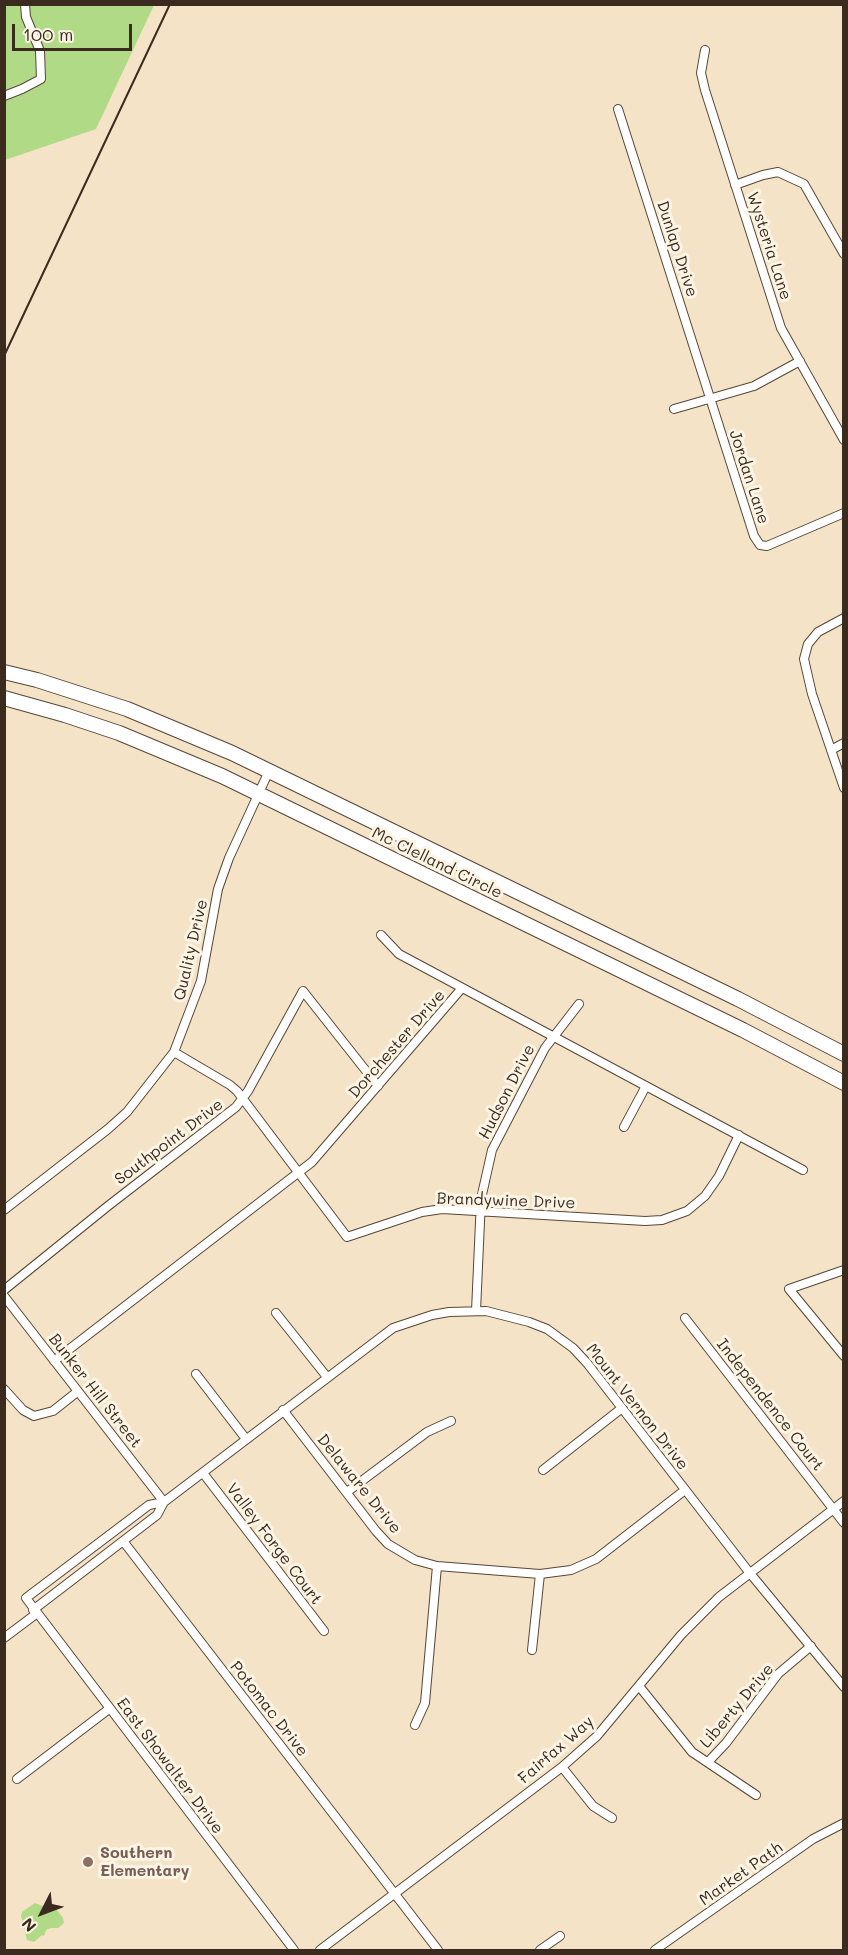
<!DOCTYPE html>
<html>
<head>
<meta charset="utf-8">
<style>
  body { margin:0 }
  #map { position:relative; width:848px; height:1955px; overflow:hidden; background:#f4e3c6; font-family:Mali,sans-serif }
  canvas { display:block }
  .frame { position:absolute; inset:0; border:6px solid #3b2a1e; pointer-events:none }
  .north { position:absolute; left:12px; top:1883px; width:60px; height:60px; -webkit-text-stroke:4px #fcf5e5; paint-order:stroke; rotate:228deg; font-size:16px; font-weight:700; line-height:24px; text-align:center; color:#3b2a1e }
  .north::after { content:''; display:block; margin:auto; width:21px; height:27px; background:#3b2a1e; clip-path:polygon(50% 0,100% 100%,50% 72%,0 100%) }
  .scale { position:absolute; left:12px; top:24px; width:120px; height:27px; box-sizing:border-box; border:3px solid #3b2a1e; border-top:0; padding-left:8px; font-size:18px; line-height:21px; white-space:nowrap; color:#3b2a1e; -webkit-text-stroke:4px #fcf5e5; paint-order:stroke }
</style>
</head>
<body>
<div id="map">
<canvas width="848" height="1955"></canvas>
<div class="frame"></div>
<div class="north">N</div>
<div class="scale">100 m</div>
</div>
<script>
const g = document.querySelector('canvas').getContext('2d');
g.lineJoin = 'round';
function fillPath(path, color) {
  g.fillStyle = color;
  g.fill(path, 'evenodd');
}
function toPath(rows) {
  const path = new Path2D();
  for (const r of rows) {
    path.moveTo(r[0], r[1]);
    for (let i = 2; i < r.length; i += 2) path.lineTo(r[i], r[i + 1]);
  }
  return path;
}
function stroke(path, color, width, dash) {
  g.strokeStyle = color;
  g.lineWidth = width;
  g.lineCap = dash ? 'butt' : 'round';
  g.setLineDash(dash || []);
  g.stroke(path);
}
function label(font, color, halo, rows, align = 'center') {
  g.font = font + ' Mali,sans-serif';
  g.lineWidth = 6;
  g.setLineDash([]);
  g.textBaseline = 'middle';
  g.strokeStyle = halo;
  g.fillStyle = color;
  for (const [text, x, y, turn = 0] of rows) {
    g.save();
    g.translate(x, y);
    g.rotate((+turn || 0) * Math.PI / 180);
    g.textAlign = isNaN(turn) ? turn : align;
    if (halo) g.strokeText(text, 0, 0);
    g.fillText(text, 0, 0);
    g.restore();
  }
}
fillPath(toPath([
  [4,5,154,5,96,129,5,160],
  [35,1903,45,1907,54,1906,63,1918,64,1923,58,1928,51,1928,46,1930,44,1936,42,1935,34,1942,27,1940,21,1916,22,1912]
]), '#b0da85');
const street = toPath([
  [705,50,701,73,705,90,781,328,844,440],
  [4,96,22,89,41,79,40,51,26,17,25,4],
  [618,109,754,536,760,545,767,546,844,513],
  [735,185,763,175,778,172,804,184,844,254],
  [674,409,754,386,800,361],
  [844,618,818,632,808,644,804,659,812,694,844,788],
  [831,750,844,743],
  [381,935,399,954,803,1170],
  [174,1052,230,1085,237,1091,347,1237,422,1212,442,1209,645,1221,662,1220,687,1211,705,1196,719,1176,739,1135],
  [624,1127,646,1086],
  [4,1210,108,1129,127,1112,174,1052,201,981,218,889,229,858,269,771],
  [844,1270,789,1289,844,1356],
  [4,1290,108,1206,236,1107,248,1091,303,991,378,1086],
  [4,1296,164,1502],
  [476,1311,481,1199,492,1150,545,1048,579,1004],
  [276,1313,327,1377],
  [685,1318,844,1523],
  [54,1361,312,1162,462,988],
  [196,1374,246,1439],
  [4,1389,23,1410,34,1416,53,1411,77,1392],
  [283,1410,376,1531,388,1544,415,1560,437,1566,540,1574,571,1570,596,1559,685,1490],
  [543,1470,622,1408],
  [203,1473,324,1631],
  [347,1492,427,1432,451,1421],
  [164,1502,149,1505,26,1598,294,1950],
  [123,1541,438,1950],
  [33,1610,157,1515,164,1502,393,1328,432,1315,449,1312,486,1311,529,1322,547,1329,573,1348,587,1363,749,1572,844,1687],
  [4,1638,36,1614],
  [532,1650,540,1574],
  [639,1686,692,1752,756,1795],
  [415,1725,425,1703,437,1566],
  [708,1762,726,1743,778,1674,811,1646],
  [562,1767,593,1806,612,1818],
  [17,1779,109,1709],
  [320,1950,562,1767,597,1736,681,1635,719,1597,844,1501],
  [540,1950,560,1936],
  [655,1950,813,1839,844,1823]
]);
const highway = toPath([
  [4,672,37,680,127,709,232,753,738,999,844,1054],
  [4,698,65,715,119,733,222,776,743,1030,844,1083]
]);
stroke(street, '#574637', 10);
stroke(highway, '#574637', 16);
stroke(street, '#fff', 8);
stroke(highway, '#fff', 14);
stroke(toPath([
  [4,356,170,4]
]), '#3b2a1e', 2);
for (const [x, y, r, color] of [
  [88,1862,6,"#8d6e63"]
]) {
  const dot = new Path2D();
  dot.arc(x, y, r, 0, 2 * Math.PI);
  g.fillStyle = color;
  g.fill(dot);
  stroke(dot, '#fcf5e5', 2);
}
label('16px', '#3b2a1e', '#fcf5e5', [
  ["Wysteria Lane",769,246,72],
  ["Dunlap Drive",677,249,72],
  ["Jordan Lane",749,477,72],
  ["Mc Clelland Circle",437,863,26],
  ["Quality Drive",191,950,-77],
  ["Dorchester Drive",397,1044,-49],
  ["Hudson Drive",507,1092,-63],
  ["Southpoint Drive",169,1142,-37],
  ["Brandywine Drive",506,1201,2],
  ["Bunker Hill Street",95,1391,52],
  ["Independence Court",770,1405,52],
  ["Mount Vernon Drive",637,1407,52],
  ["Delaware Drive",359,1484,51],
  ["Valley Forge Court",274,1544,53],
  ["Liberty Drive",737,1706,-50],
  ["Potomac Drive",269,1709,52],
  ["Fairfax Way",556,1750,-41],
  ["East Showalter Drive",170,1766,53],
  ["Market Path",741,1874,-35]
]);
label('bold 16px', '#785e54', '#fcf5e5', [
  ["Southern",100,1853],
  ["Elementary",100,1871]
], 'left');
</script>
</body>
</html>
